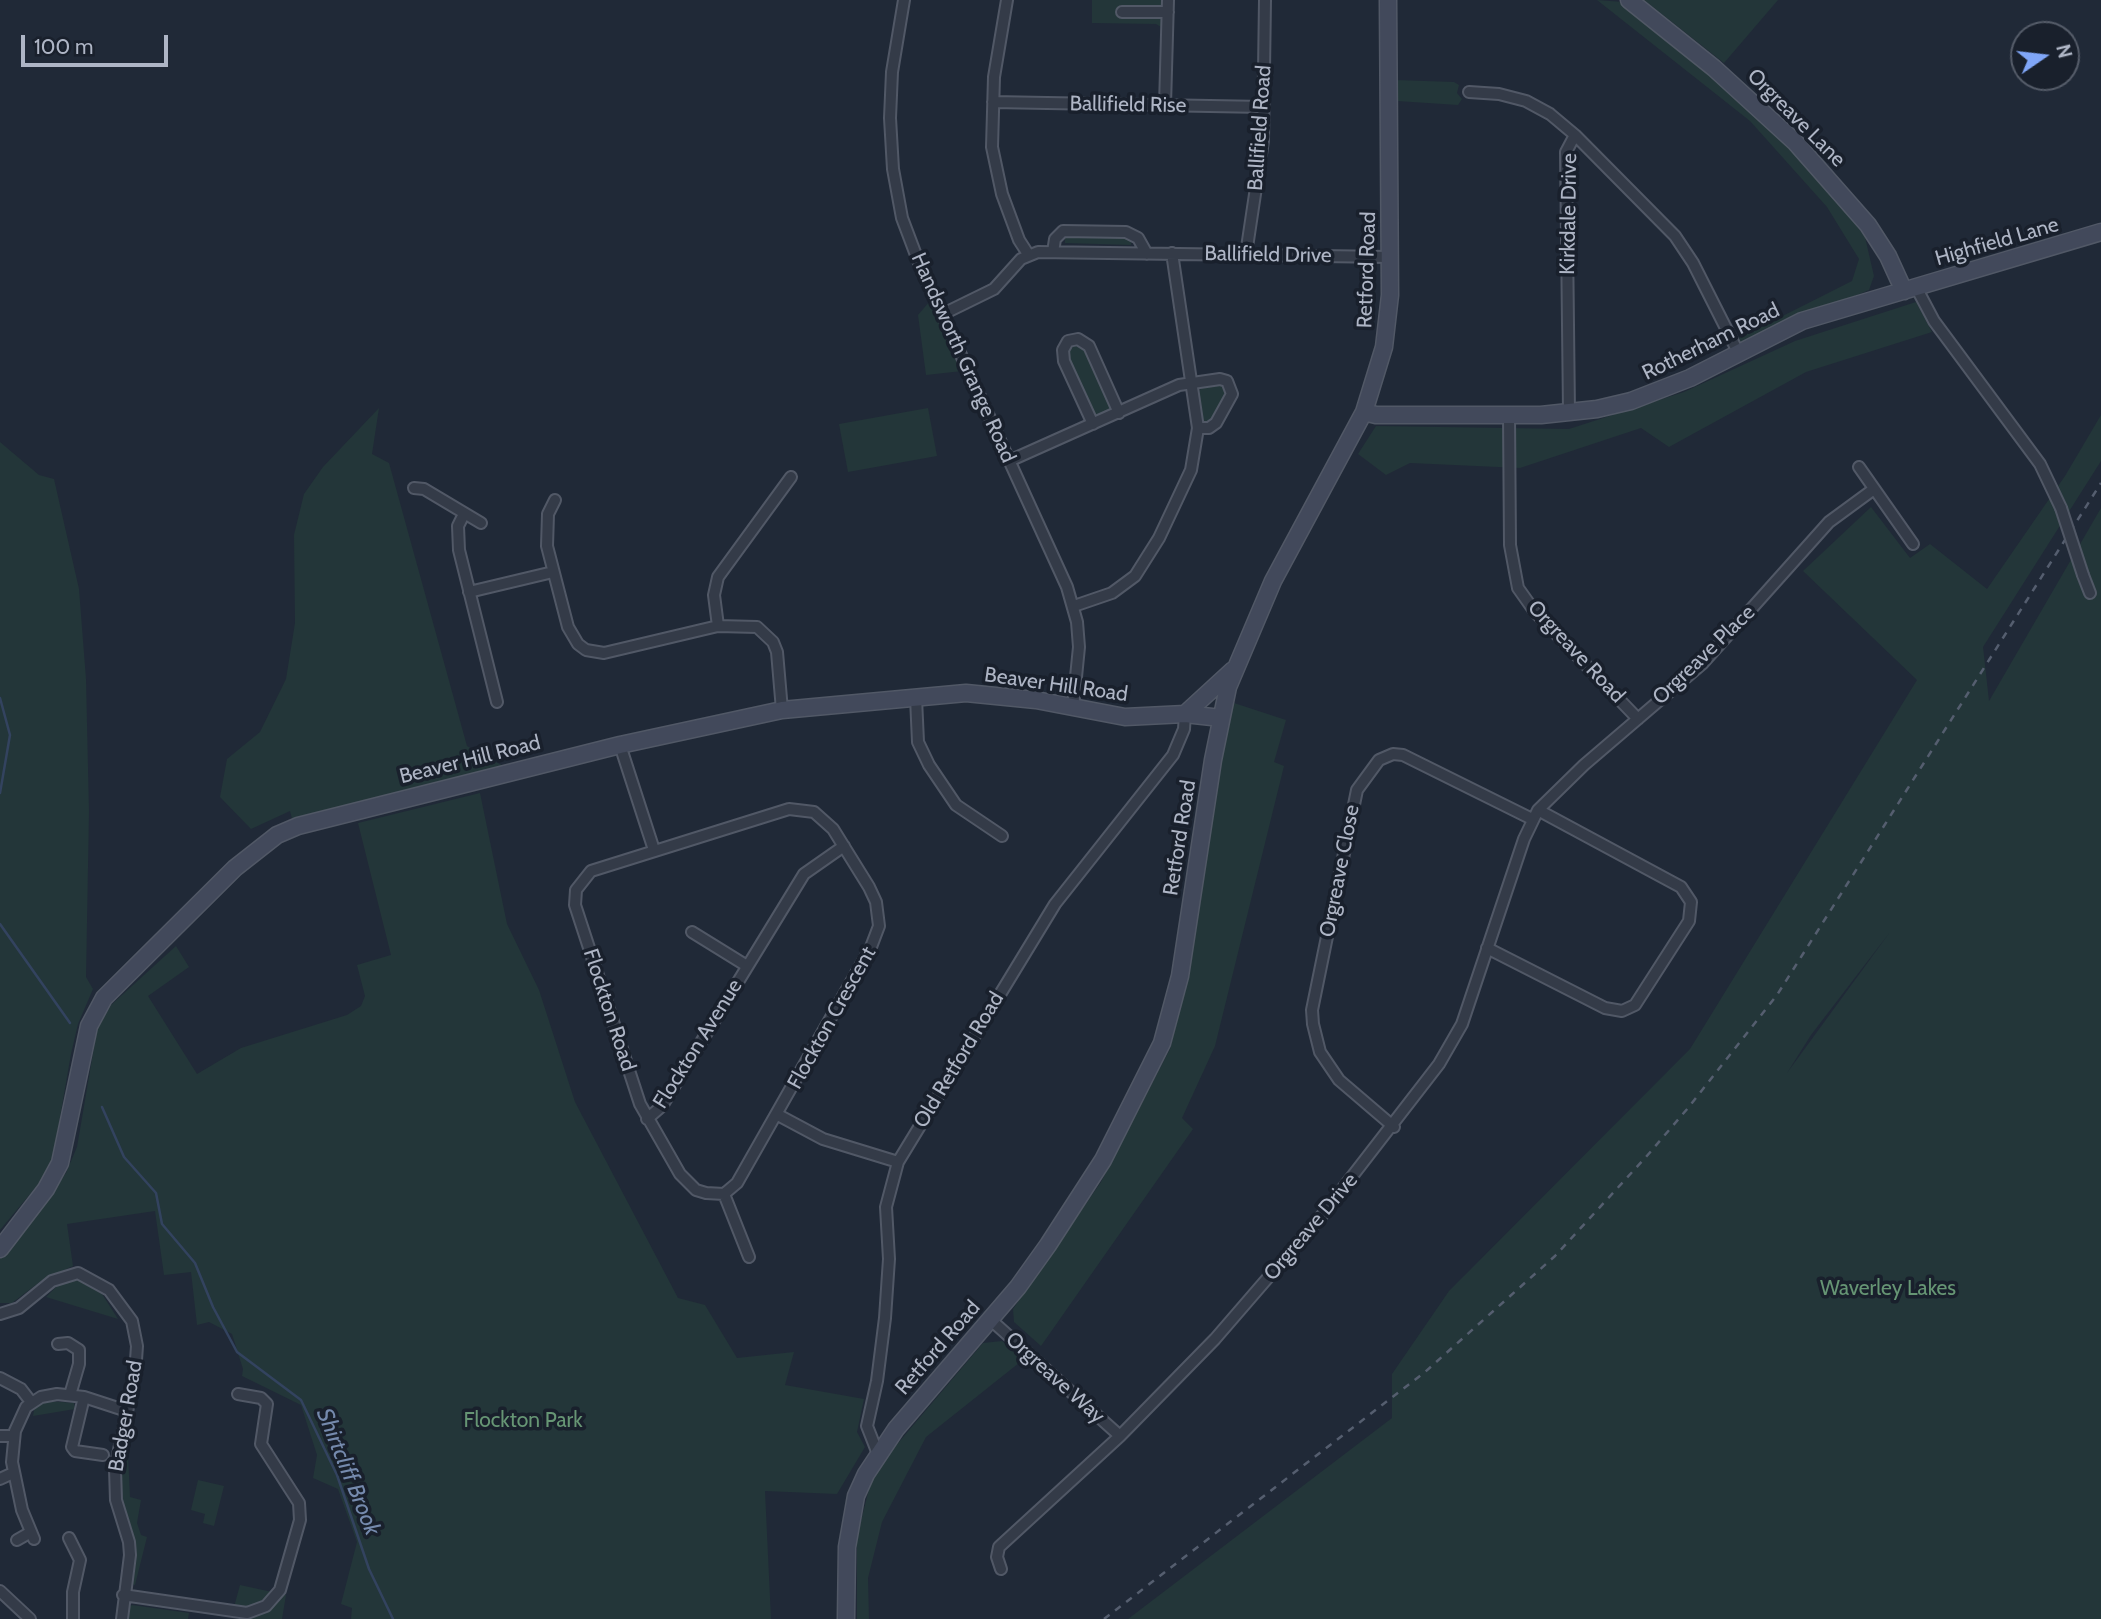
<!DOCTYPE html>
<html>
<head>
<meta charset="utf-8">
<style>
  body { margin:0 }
  #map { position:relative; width:2101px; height:1619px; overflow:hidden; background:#202937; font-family:Cabin,sans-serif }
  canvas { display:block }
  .north { position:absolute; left:2010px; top:21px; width:70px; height:70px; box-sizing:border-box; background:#19202c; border:2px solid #555c69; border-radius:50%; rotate:76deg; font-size:19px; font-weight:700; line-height:28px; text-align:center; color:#aeb5c5 }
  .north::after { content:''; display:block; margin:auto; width:24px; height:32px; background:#80a6f7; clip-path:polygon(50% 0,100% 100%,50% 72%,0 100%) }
  .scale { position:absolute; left:21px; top:35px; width:147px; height:32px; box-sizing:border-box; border:4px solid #aeb5c5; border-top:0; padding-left:9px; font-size:21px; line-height:24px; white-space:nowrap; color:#aeb5c5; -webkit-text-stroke:5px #19202c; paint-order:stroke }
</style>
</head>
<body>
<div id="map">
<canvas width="2101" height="1619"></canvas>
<div class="north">N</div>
<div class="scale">100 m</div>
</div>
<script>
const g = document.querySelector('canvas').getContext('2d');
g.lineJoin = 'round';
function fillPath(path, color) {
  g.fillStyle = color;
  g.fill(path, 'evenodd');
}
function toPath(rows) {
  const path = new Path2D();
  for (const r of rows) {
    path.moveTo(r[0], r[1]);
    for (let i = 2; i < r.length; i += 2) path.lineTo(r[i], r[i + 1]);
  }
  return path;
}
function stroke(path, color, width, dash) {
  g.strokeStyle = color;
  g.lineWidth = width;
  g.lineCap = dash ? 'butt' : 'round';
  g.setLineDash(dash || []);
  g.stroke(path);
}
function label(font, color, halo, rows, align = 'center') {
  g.font = font + ' Cabin,sans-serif';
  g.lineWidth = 7;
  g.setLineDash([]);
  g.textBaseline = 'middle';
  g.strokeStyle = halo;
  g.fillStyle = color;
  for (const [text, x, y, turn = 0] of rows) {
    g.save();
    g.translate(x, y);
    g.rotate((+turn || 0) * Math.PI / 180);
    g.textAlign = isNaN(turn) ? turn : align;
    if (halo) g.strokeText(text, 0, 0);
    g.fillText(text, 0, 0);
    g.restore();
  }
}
fillPath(toPath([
  [1092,0,1162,0,1163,28,1156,24,1092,23],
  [1597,0,1623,2,1687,53,1783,139,1844,208,1865,237,1874,276,1869,290,1742,344,1739,338,1852,281,1859,259,1827,207,1750,121],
  [1644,0,1778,0,1724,63],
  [1396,80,1454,82,1459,85,1457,93,1462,99,1458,105,1397,101],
  [1065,234,1131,236,1131,245,1065,243],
  [930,301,962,371,926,375,918,315],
  [1916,302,1932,332,1806,372,1669,447,1641,428,1520,468,1410,463,1386,475,1358,454,1376,426,1569,429,1684,392,1795,341],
  [1074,345,1088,352,1111,406,1110,411,1100,416,1094,414,1069,361,1068,354],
  [1220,381,1229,393,1212,422,1206,425,1203,422,1199,391,1205,384],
  [379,408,372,454,389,463,467,746,505,767,330,809,293,822,290,811,251,829,220,797,227,759,260,732,286,679,295,623,294,535,304,494,323,467],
  [928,408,937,456,848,472,839,424],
  [2101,415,2101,461,1983,647,1989,701,2101,508,2101,1619,1128,1619,1392,1418,1392,1374,1449,1291,1690,1049,1917,680,1803,571,1871,507,1910,558,1930,544,1987,589,2065,476],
  [1890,932,1787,1073,1811,1035],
  [0,442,39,475,54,479,79,589,86,679,89,812,86,977,93,989,78,1024,71,1054,51,1169,0,1230],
  [1231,702,1286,720,1274,762,1284,766,1215,1046,1182,1118,1193,1129,1041,1346,1014,1322,1013,1309,1101,1182,1170,1049,1184,994],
  [480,793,507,924,539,990,575,1102,678,1298,705,1305,737,1358,794,1352,785,1385,864,1399,857,1432,865,1447,837,1494,765,1491,771,1619,351,1619,352,1608,341,1604,357,1542,338,1489,313,1478,317,1455,301,1405,242,1376,243,1369,232,1334,209,1322,197,1325,191,1272,164,1275,155,1211,67,1224,73,1266,41,1281,12,1303,0,1303,0,1257,42,1207,66,1173,77,1147,97,1030,111,1005,176,946,189,967,148,996,197,1074,241,1048,347,1015,361,1006,365,996,357,965,391,955,358,823],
  [77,1280,102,1294,118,1319,46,1297,58,1285],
  [1002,1341,1024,1359,926,1437,882,1522,868,1578,869,1619,857,1619,857,1537,871,1481,888,1455,983,1343],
  [47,1401,74,1403,75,1409,33,1416,35,1405],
  [128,1426,135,1428,128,1454,130,1497,141,1500,137,1523,141,1535,147,1537,135,1585,131,1584,135,1550,132,1529,121,1498,120,1461],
  [198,1480,224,1486,214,1526,203,1523,205,1514,191,1510],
  [240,1585,286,1595,282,1619,247,1619,234,1607],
  [132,1605,189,1613,188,1619,128,1619,129,1607]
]), '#233639');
stroke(toPath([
  [0,698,10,735,0,793],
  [0,924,70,1023],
  [102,1107,124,1157,156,1193,162,1224,195,1263,213,1307,237,1352,301,1400,337,1475,369,1569,393,1619]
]), '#33435f', 2.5);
const street = toPath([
  [904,0,892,72,890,118,893,169,902,218,919,263,1067,587,1077,622,1079,647,1073,707],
  [1007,0,994,77,992,147,1002,194,1019,240,1028,254],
  [1122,12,1168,12],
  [1469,92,1499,94,1526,101,1550,114,1575,135,1675,236,1693,263,1739,354],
  [993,102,1264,107],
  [1165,105,1168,0],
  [1053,252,1055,239,1063,231,1126,232,1138,238,1147,254],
  [1246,254,1263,141,1265,0],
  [1916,287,1934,321,2040,464,2061,508],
  [943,314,994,289,1021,259,1038,252,1390,257],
  [1569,412,1566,152,1575,135],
  [1509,416,1510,545,1518,588,1535,612,1638,719],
  [1093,424,1064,361,1063,350,1068,341,1078,339,1089,346,1119,413],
  [1009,461,1179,385,1220,379,1227,381,1232,394,1216,423,1209,428,1198,428],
  [1859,467,1913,544],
  [414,488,424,489,481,523],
  [555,500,548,514,547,546,568,627,578,644,586,650,604,653,718,626,757,627,773,642,777,652,782,710],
  [464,514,458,526,459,550,497,702],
  [2083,575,2090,593],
  [469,592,553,572],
  [1074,606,1112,593,1135,576,1159,538,1191,470,1198,428,1172,253],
  [718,626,714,595,718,577,791,477],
  [916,698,918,742,929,765,956,805,1002,836],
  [620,745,654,850],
  [789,809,814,812,833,829,869,887,876,902,879,926,871,947,737,1183,724,1194,706,1193,696,1190,680,1174,640,1104,575,905,576,890,591,871,789,809],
  [692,932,747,966],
  [1487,948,1605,1008,1622,1011,1635,1005,1689,921,1691,902,1681,887,1538,810],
  [778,1115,823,1139,898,1162],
  [647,1119,662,1106,804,874,844,846],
  [1394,1127,1339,1080,1320,1052,1313,1024,1312,1010,1357,790,1379,760,1393,754,1403,755,1532,819],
  [724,1194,749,1257],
  [0,1314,19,1308,52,1281,78,1273,109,1290,132,1321,137,1346,135,1374,115,1469,116,1500,129,1542,130,1555,122,1619],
  [991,1320,1120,1436],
  [58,1344,68,1343,79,1350,79,1364,70,1395],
  [0,1378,21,1389,31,1402],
  [84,1397,72,1447,75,1451,103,1455],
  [0,1436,14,1436],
  [878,1454,867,1426,877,1381,885,1318,889,1259,886,1207,898,1162,1055,904,1173,755,1184,729,1185,714],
  [0,1479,13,1473],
  [69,1538,80,1560,73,1592,73,1619],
  [34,1539,22,1510,12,1462,15,1431,26,1407,41,1397,57,1394,84,1397,127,1411],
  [17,1540,31,1532],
  [1001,1569,997,1557,999,1547,1120,1436,1215,1339,1323,1214,1439,1064,1462,1024,1524,839,1538,810,1584,765,1702,664,1829,522,1874,489],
  [0,1591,30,1619],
  [123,1595,247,1613,266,1606,280,1590,300,1520,299,1503,261,1444,267,1404,261,1398,238,1394]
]);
const secondary = toPath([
  [1629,0,1714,68,1795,142,1868,225,1888,256,1904,291],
  [1364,412,1376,415,1541,415,1597,409,1631,401,1690,378,1802,321,2101,232],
  [1185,714,1233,670],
  [0,1249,46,1189,60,1163,89,1026,104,998,235,868,277,835,298,826,620,745,782,710,966,693,1036,700,1125,717,1185,714,1221,718],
  [846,1619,847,1547,856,1496,866,1474,896,1429,1018,1287,1048,1245,1103,1160,1162,1043,1180,976,1213,760,1228,687,1273,581,1364,412,1384,347,1390,295,1388,0]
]);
stroke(street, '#515866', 14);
stroke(secondary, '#515866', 19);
stroke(street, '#343b48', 10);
stroke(secondary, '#42495b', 16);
stroke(toPath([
  [1104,1619,1425,1372,1555,1256,1646,1157,1688,1108,1777,995,2101,483]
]), '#555e6f', 2.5, [7, 7]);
const streetBridge = toPath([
  [2061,508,2083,575]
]);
stroke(streetBridge, '#515866', 14, []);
stroke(streetBridge, '#343b48', 10);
label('21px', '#aeb5c5', '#19202c', [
  ["Ballifield Rise",1128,105,1],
  ["Orgreave Lane",1796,118,45],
  ["Ballifield Road",1260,128,-86],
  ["Kirkdale Drive",1569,214,-89],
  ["Highfield Lane",1997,242,-16],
  ["Ballifield Drive",1268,255,1],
  ["Retford Road",1367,270,-88],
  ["Rotherham Road",1711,342,-26],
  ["Handsworth Grange Road",963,358,66],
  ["Orgreave Road",1576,652,47],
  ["Orgreave Place",1704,655,-44],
  ["Beaver Hill Road",1056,685,8],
  ["Beaver Hill Road",470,760,-14],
  ["Retford Road",1180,838,-81],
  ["Orgreave Close",1340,871,-79],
  ["Flockton Road",609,1010,72],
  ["Flockton Crescent",832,1018,-61],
  ["Flockton Avenue",698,1044,-58],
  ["Old Retford Road",959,1060,-59],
  ["Orgreave Drive",1311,1227,-50],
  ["Retford Road",938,1348,-49],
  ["Orgreave Way",1055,1378,42],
  ["Badger Road",126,1416,-80]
]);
label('21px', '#669574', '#19202c', [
  ["Waverley Lakes",1888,1289],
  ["Flockton Park",523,1421]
]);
label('italic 23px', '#758aad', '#19202c', [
  ["Shirtcliff Brook",348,1472,68]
]);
</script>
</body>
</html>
